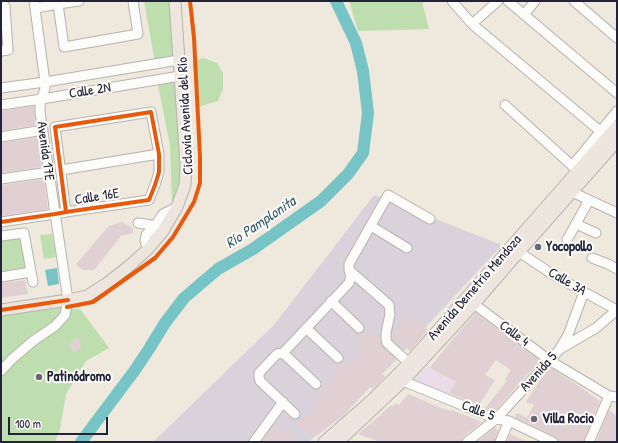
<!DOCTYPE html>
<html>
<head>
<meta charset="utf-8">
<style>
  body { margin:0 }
  #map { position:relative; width:618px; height:443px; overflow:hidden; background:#eee8dd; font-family:"Patrick Hand",sans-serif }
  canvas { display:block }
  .frame { position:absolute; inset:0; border:2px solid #22223b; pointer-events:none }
  .scale { position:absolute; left:8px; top:417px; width:100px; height:18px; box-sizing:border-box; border:2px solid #22223b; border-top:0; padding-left:5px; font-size:12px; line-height:14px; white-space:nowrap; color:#22223b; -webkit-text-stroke:3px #fdfcf7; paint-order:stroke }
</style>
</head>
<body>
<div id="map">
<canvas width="618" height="443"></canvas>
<div class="frame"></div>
<div class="scale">100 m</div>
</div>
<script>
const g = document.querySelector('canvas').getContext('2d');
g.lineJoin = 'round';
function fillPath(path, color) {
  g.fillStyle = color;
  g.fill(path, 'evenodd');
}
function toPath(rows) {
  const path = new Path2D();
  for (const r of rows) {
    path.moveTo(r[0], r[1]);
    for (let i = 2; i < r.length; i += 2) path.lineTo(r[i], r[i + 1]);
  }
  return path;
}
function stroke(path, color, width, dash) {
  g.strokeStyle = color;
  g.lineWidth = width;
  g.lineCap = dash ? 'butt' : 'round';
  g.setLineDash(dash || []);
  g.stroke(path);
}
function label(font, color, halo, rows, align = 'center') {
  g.font = font + ' "Patrick Hand",sans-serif';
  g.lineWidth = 4;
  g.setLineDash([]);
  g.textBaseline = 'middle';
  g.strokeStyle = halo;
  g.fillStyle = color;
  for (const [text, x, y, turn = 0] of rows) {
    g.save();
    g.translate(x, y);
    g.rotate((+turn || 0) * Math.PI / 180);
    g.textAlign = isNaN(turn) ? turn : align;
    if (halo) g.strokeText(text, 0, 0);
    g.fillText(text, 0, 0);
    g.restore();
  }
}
fillPath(toPath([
  [428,365,435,371,456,382,447,397,413,381]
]), '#e9dce8');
fillPath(toPath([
  [374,195,502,245,344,415,308,442,153,442,274,325]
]), '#d9d2db');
fillPath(toPath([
  [144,1,173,1,177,58,155,62],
  [349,1,422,1,429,29,358,31],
  [203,58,217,63,223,73,223,89,218,101,198,107,193,62],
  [179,81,183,177,172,203,170,145,158,85],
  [52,234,56,257,44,259,40,235],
  [22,237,27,271,1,275,1,240],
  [63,307,81,310,109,348,86,361,66,394,60,429,55,442,1,442,1,316]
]), '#bedeaf');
fillPath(toPath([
  [57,268,59,284,48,286,45,270]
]), '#77c4c7');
stroke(toPath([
  [81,442,135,370,149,349,165,323,184,298,218,269,253,249,321,201,348,174,363,153,368,113,363,71,356,43,336,1]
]), '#77c4c7', 12);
fillPath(toPath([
  [34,106,36,125,1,131,1,111],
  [38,137,42,167,1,173,1,143],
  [44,179,48,209,1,216,1,185],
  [122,222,133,228,133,233,121,236,94,270,84,270,77,266,77,263,109,226],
  [25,280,28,294,1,298,1,283],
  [476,313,541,361,523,379,494,412,485,408,507,381,505,379,511,370,496,360,485,375,495,380,479,405,449,393,456,382,435,371,430,367,458,333],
  [407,314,428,330,410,351,393,336],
  [368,327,380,338,381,344,383,347,396,360,382,374,385,377,373,389,369,386,347,411,318,435,295,425,317,406,314,404,321,393,323,394,340,364,342,362,347,365,360,352,356,348,364,344,359,337],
  [77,337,81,342,79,344,82,347,75,353,68,345],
  [551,368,588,392,588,393,600,401,593,417,583,442,559,442,558,439,556,437,515,417,517,413,527,418,534,405,526,402,540,380],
  [408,394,436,406,451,411,452,410,482,422,463,437,461,442,380,442,358,434,377,418,391,405,392,407,396,403,399,405],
  [609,410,617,416,617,442,596,442],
  [273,426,301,442,261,442],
  [495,427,498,431,494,442,477,442],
  [510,434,528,442,507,442]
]), '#e1d0d3');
const minor = toPath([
  [79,1,58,4,64,47,138,34,133,1],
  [452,1,472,24,600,131],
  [508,1,617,93],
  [574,1,617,38],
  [1,7,5,6,8,50,1,51],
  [36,8,58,4],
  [524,15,535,1],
  [472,24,498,1],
  [1,88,45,82,179,60],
  [1,105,42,99,180,76],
  [505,105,578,171],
  [1,137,43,130],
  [572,166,617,111],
  [61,170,159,154],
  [1,179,49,172],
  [572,192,617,213],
  [1,222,55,214,66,212,149,200,155,185,159,172,159,154,151,112,55,127,66,212],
  [138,223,145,224,155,226],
  [576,224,596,233],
  [371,226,407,248],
  [1,236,24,233,33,282],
  [567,240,589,200],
  [148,249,145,241,146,235,155,226,163,214,177,207],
  [519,252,552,274,584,292,617,310],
  [592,258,608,264,617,269],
  [349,270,389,305,390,314,386,333,386,339,387,343,409,363],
  [1,277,31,272],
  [331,301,359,328],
  [474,304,549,360,609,396,617,397],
  [306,328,338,358],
  [560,348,568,335,584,292],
  [283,353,316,384],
  [1,371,12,359,33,341,55,326,65,315,68,300,40,112,40,105,45,88,45,82,34,1],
  [403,381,496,419,509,421,553,442],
  [295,414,260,381,259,377,259,373,277,354,283,353,349,283,351,277,349,270,349,264,388,195,430,219],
  [254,442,283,402],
  [467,442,496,419,560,349,596,328,617,310],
  [500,442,509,421],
  [589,442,609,396]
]);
const major = toPath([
  [1,310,68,300,87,296,106,284,128,267,148,249,163,231,177,207,185,185,186,165,175,1],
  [324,442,371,401,409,363,617,126],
  [338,442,403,381,474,304,519,252,617,141]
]);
stroke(minor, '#b7b3af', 11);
stroke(major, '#b7b3af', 13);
stroke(minor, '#fcfcfa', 9);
stroke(major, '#eee6de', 11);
stroke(toPath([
  [1,222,55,214,66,212,149,200,155,185,159,172,159,154,151,112,55,127,66,212],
  [67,307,93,302,155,258,173,237,194,202,200,183,200,157,194,38,190,1],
  [1,310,68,300]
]), '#e8590c', 4);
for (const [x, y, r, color] of [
  [538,247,4,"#696774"],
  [39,377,4,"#696774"],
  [534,419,4,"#696774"]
]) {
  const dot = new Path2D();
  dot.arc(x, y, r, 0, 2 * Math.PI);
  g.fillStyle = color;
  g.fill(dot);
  stroke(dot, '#fdfcf7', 1.5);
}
label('14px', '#22223b', '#fdfcf7', [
  ["Calle 2N",90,91,-9],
  ["Ciclovía Avenida del Río",186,116,-93],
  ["Avenida 17E",45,151,82],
  ["Calle 16E",97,197,-9],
  ["Calle 3A",567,282,30],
  ["Avenida Demetrio Mendoza",475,288,-49],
  ["Calle 4",514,334,37],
  ["Avenida 5",539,372,-48],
  ["Calle 5",478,411,21]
]);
label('bold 14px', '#22223b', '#fdfcf7', [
  ["Yocopollo",546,247],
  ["Patinódromo",47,377],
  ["Villa Rocio",542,419]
], 'left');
label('italic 15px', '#305c6f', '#fdfcf7', [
  ["Río Pamplonita",261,223,-34]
]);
</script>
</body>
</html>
